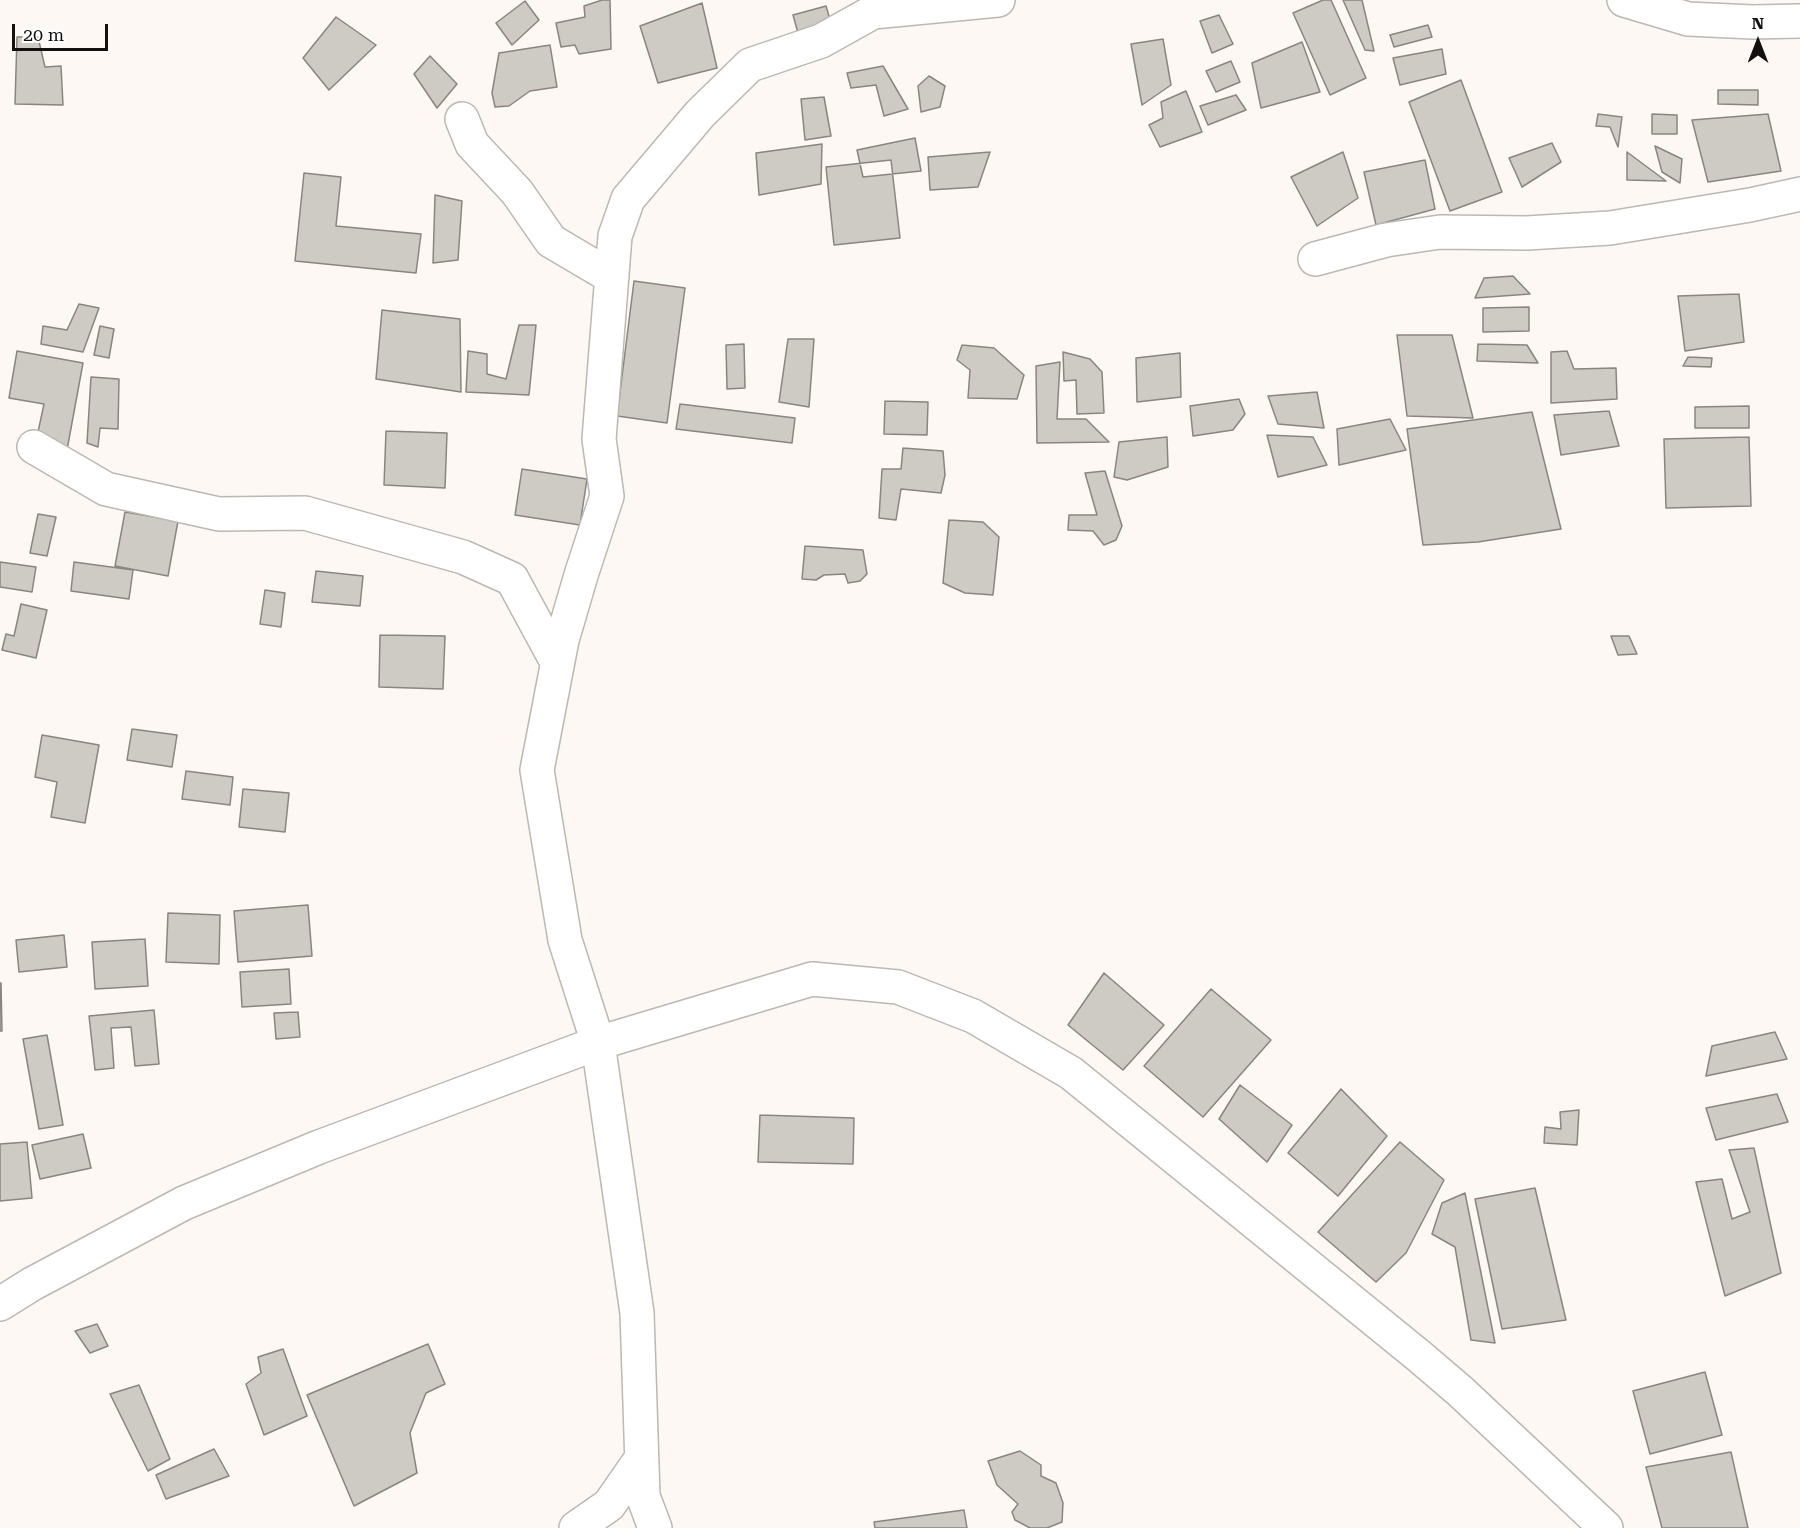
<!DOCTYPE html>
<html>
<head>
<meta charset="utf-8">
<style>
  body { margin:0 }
  #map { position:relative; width:1800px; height:1528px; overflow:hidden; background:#fdf8f3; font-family:"Roboto Serif",serif }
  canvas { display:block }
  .north { position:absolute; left:1728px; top:12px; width:60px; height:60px; -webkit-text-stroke:4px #fff; paint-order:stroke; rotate:0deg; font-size:16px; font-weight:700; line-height:24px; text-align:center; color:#13110f }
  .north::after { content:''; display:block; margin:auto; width:21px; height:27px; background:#13110f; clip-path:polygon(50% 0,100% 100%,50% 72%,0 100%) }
  .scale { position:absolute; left:12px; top:24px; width:96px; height:27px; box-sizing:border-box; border:3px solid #13110f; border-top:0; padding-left:8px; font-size:18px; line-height:21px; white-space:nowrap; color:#13110f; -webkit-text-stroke:4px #fff; paint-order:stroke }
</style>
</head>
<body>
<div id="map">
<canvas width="1800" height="1528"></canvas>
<div class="north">N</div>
<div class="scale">20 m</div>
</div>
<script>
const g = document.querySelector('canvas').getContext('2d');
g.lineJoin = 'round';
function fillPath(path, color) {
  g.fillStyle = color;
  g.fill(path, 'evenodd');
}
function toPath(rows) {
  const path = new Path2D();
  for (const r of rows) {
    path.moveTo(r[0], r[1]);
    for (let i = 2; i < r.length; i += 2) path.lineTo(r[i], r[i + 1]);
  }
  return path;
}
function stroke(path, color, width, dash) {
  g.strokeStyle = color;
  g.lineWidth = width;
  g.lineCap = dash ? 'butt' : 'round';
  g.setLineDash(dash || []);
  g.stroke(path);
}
const building = toPath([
  [602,0,610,0,611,49,579,54,575,45,561,47,556,23,585,17,584,6,602,0],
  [1323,0,1331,0,1366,78,1330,95,1293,13,1323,0],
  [1343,0,1362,0,1374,51,1365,50,1343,0],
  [525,1,539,20,512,45,496,23,525,1],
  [702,3,717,68,658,83,640,26,702,3],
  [826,6,831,23,798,33,793,15,826,6],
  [1219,15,1233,44,1212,53,1200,21,1219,15],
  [336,17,376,45,329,90,303,58,336,17],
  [1428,25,1432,37,1394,47,1390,35,1428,25],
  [17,37,38,37,45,67,61,66,63,105,15,104,17,37],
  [1163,39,1171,85,1142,105,1131,44,1163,39],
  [1302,42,1320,92,1261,108,1252,63,1302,42],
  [550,45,557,87,530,91,509,106,495,107,492,93,499,53,550,45],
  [1442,49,1446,74,1400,85,1393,58,1442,49],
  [430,56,457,84,437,108,414,74,430,56],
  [1231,61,1240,82,1216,92,1206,71,1231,61],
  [883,66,908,109,884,116,876,85,851,88,847,73,883,66],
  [929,76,945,86,940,107,921,112,918,86,929,76],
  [1461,80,1502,192,1450,211,1409,102,1461,80],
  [1718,90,1758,90,1758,105,1718,104,1718,90],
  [1186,91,1202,132,1160,147,1149,125,1163,118,1161,102,1186,91],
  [1236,95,1246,110,1208,125,1200,106,1236,95],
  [824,97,831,136,805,140,801,99,824,97],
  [1598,114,1622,117,1618,147,1610,127,1596,126,1598,114],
  [1652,114,1677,115,1677,134,1652,134,1652,114],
  [1768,114,1781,171,1708,182,1692,120,1768,114],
  [915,138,921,171,863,177,857,150,915,138],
  [1552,143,1561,162,1522,187,1509,158,1552,143],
  [822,144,821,184,759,195,756,153,822,144],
  [1655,146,1682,159,1680,183,1662,172,1655,146],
  [990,152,978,187,930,190,928,157,990,152],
  [1343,152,1358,198,1317,226,1291,177,1343,152],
  [1627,152,1666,181,1627,180,1627,152],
  [891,160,900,238,834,245,826,167,891,160],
  [1425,160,1435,209,1376,225,1364,172,1425,160],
  [304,173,341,177,336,226,421,234,416,273,295,261,304,173],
  [435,195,462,201,458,260,433,263,435,195],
  [1513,276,1530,294,1475,298,1484,278,1513,276],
  [634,281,685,288,667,423,617,416,634,281],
  [1739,294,1744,342,1685,351,1678,296,1739,294],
  [79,304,99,308,83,352,41,344,43,326,67,330,79,304],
  [1529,307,1529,331,1483,332,1483,308,1529,307],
  [382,310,460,319,461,392,376,379,382,310],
  [519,325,536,325,529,395,466,392,468,351,487,354,487,374,506,379,519,325],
  [100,326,114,329,109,358,94,355,100,326],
  [1397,335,1452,335,1473,418,1407,416,1397,335],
  [788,339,814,339,809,407,779,402,788,339],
  [744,344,745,388,727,389,726,345,744,344],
  [1478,344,1527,345,1538,363,1477,361,1478,344],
  [962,345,994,348,1024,375,1017,399,968,398,970,370,957,360,962,345],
  [17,351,83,363,67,450,38,432,44,404,9,398,17,351],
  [1567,351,1574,369,1616,368,1617,399,1551,403,1551,352,1567,351],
  [1063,352,1090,359,1102,372,1104,413,1077,414,1076,380,1064,381,1063,352],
  [1180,353,1181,397,1137,402,1136,358,1180,353],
  [1688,357,1712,358,1711,367,1683,366,1688,357],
  [1060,362,1057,419,1086,419,1109,442,1037,443,1036,366,1060,362],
  [91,377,119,379,118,429,100,428,98,447,87,443,91,377],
  [1317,392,1324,428,1278,424,1268,396,1317,392],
  [1239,399,1245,414,1233,430,1193,436,1190,406,1239,399],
  [885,401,928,402,927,435,884,434,885,401],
  [680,404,795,418,792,443,676,429,680,404],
  [1749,406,1749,428,1695,428,1695,407,1749,406],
  [1609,411,1619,446,1561,455,1554,415,1609,411],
  [1532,412,1561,529,1478,542,1423,545,1407,429,1532,412],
  [1390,419,1406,450,1339,465,1337,429,1390,419],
  [386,431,447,433,445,488,384,485,386,431],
  [1267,435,1313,437,1327,465,1278,477,1267,435],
  [1167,437,1168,467,1127,480,1114,477,1119,442,1167,437],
  [1749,437,1751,506,1666,508,1664,439,1749,437],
  [903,448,943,451,945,475,941,493,901,489,896,520,879,518,882,469,901,469,903,448],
  [522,469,587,479,580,525,515,515,522,469],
  [1105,471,1122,526,1116,540,1104,545,1093,531,1068,530,1069,515,1097,515,1085,473,1105,471],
  [125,512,178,521,168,576,115,566,125,512],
  [38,514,56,517,47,556,30,553,38,514],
  [949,520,983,522,999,537,993,595,965,593,943,583,949,520],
  [805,546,863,550,867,574,860,581,848,583,845,574,824,575,816,580,802,579,805,546],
  [0,562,36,567,32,592,0,587,0,562],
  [74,562,133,570,129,599,71,591,74,562],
  [316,571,363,576,360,606,312,602,316,571],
  [265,590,285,593,281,627,260,624,265,590],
  [21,604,47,610,36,658,2,650,6,634,14,636,21,604],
  [380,635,445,636,443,689,379,687,380,635],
  [1611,636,1629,636,1637,654,1618,655,1611,636],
  [132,729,177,735,172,767,127,760,132,729],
  [42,735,99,745,85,823,51,817,57,782,35,777,42,735],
  [186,771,233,777,230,805,182,799,186,771],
  [243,789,289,793,285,832,239,827,243,789],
  [308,905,312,956,238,962,234,911,308,905],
  [168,913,220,915,219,964,166,962,168,913],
  [64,935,67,967,19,972,16,940,64,935],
  [145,939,148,986,95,989,92,942,145,939],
  [289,969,291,1004,242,1007,240,972,289,969],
  [1104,973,1164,1025,1123,1070,1068,1025,1104,973],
  [0,983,1,983,2,1031,0,1031,0,983],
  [1211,989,1271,1040,1203,1117,1144,1066,1211,989],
  [154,1010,159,1064,135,1066,131,1027,111,1028,114,1068,95,1070,89,1016,154,1010],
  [298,1012,300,1037,276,1039,274,1013,298,1012],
  [1775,1032,1787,1059,1706,1076,1712,1046,1775,1032],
  [47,1035,63,1125,39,1129,23,1039,47,1035],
  [1240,1085,1292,1125,1267,1162,1219,1119,1240,1085],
  [1341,1089,1387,1136,1338,1196,1288,1153,1341,1089],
  [1777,1094,1788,1122,1716,1140,1706,1108,1777,1094],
  [1579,1110,1577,1145,1544,1143,1545,1127,1561,1129,1560,1112,1579,1110],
  [760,1115,854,1118,853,1164,758,1162,760,1115],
  [83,1134,91,1168,40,1179,32,1145,83,1134],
  [27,1142,32,1198,0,1201,0,1144,27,1142],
  [1400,1142,1444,1180,1406,1253,1376,1282,1318,1232,1400,1142],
  [1754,1148,1781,1273,1725,1296,1696,1182,1722,1179,1732,1219,1750,1212,1729,1150,1754,1148],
  [1535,1188,1566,1320,1502,1329,1475,1199,1535,1188],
  [1465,1193,1495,1343,1471,1340,1455,1247,1432,1234,1442,1203,1465,1193],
  [97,1324,108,1346,90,1353,75,1331,97,1324],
  [428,1344,445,1384,426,1393,410,1433,417,1473,354,1506,307,1395,428,1344],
  [283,1349,307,1416,264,1435,246,1384,261,1373,258,1357,283,1349],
  [1705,1372,1722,1435,1650,1454,1633,1391,1705,1372],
  [139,1385,170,1459,148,1471,110,1394,139,1385],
  [214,1449,229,1476,166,1499,156,1475,214,1449],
  [1020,1451,1041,1465,1041,1476,1056,1483,1063,1503,1062,1522,1047,1528,1030,1528,1015,1520,1012,1512,1018,1504,997,1485,988,1461,1020,1451],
  [1731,1452,1748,1528,1662,1528,1646,1467,1731,1452],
  [964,1510,967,1528,875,1528,874,1522,964,1510]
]);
fillPath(building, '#cecac4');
stroke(building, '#898580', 1.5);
const minor = toPath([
  [1624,0,1688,19,1753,22,1800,21],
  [462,119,472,144,517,192,551,241,612,277],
  [1315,259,1386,240,1440,232,1527,233,1610,228,1750,205,1800,194],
  [34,447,106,489,219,514,305,513,463,557,512,579,557,662],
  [0,1304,32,1284,184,1203,319,1147,598,1043,812,979,898,987,973,1016,1071,1073,1419,1356,1460,1391,1606,1528],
  [576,1528,609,1505,641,1459],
  [655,1528,643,1496,637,1313,598,1043,565,940,537,770,562,640,582,572,607,496,599,439,615,236,628,199,700,114,750,65,821,41,873,12,998,0]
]);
stroke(minor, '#bcb8b2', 36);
stroke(minor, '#fff', 33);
</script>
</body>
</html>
